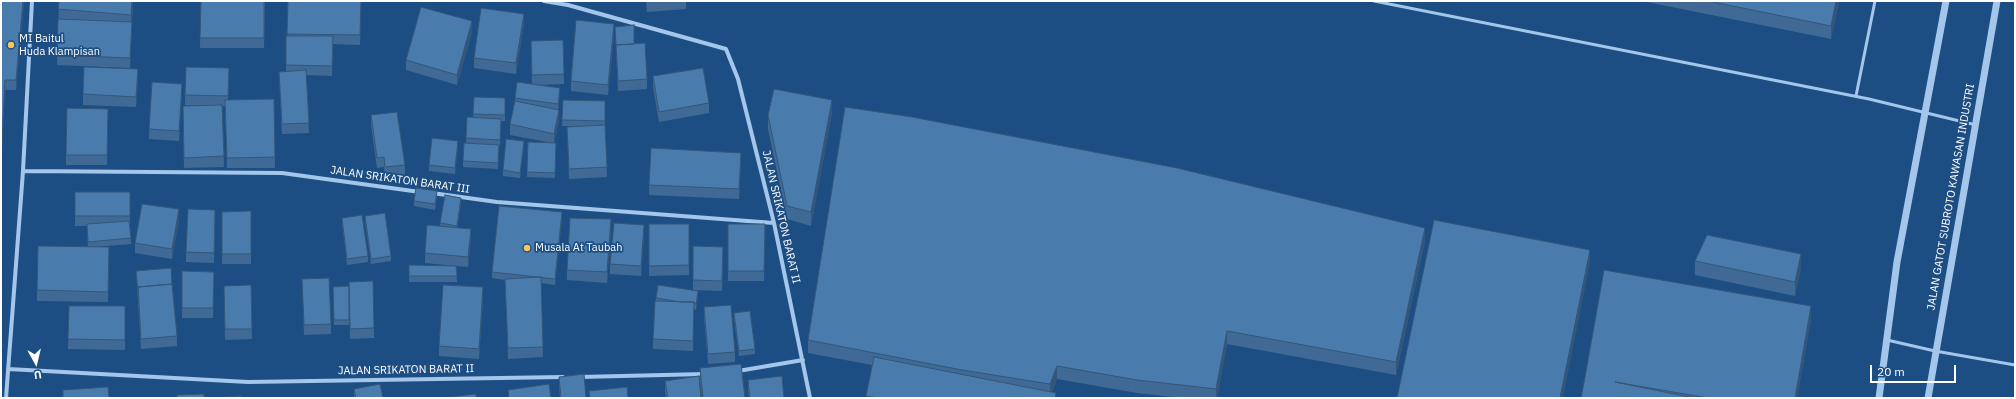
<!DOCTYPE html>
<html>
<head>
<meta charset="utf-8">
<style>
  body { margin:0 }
  #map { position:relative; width:2016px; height:399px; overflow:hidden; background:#1d4e83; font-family:"IBM Plex Sans",sans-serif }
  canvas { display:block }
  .frame { position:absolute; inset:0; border:2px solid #fff; pointer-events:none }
  .north { position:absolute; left:16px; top:343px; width:40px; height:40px; -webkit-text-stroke:3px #1d4e83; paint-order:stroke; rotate:172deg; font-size:11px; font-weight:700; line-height:16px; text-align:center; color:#fff }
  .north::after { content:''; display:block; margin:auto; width:14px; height:18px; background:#fff; clip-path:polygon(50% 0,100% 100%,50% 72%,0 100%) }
  .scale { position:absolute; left:1870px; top:365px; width:86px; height:18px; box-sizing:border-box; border:2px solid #fff; border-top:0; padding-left:5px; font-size:12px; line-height:14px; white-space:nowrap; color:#fff; -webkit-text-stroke:3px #1d4e83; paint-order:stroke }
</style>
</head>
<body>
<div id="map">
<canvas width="2016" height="399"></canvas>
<div class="frame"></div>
<div class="north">U</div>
<div class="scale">20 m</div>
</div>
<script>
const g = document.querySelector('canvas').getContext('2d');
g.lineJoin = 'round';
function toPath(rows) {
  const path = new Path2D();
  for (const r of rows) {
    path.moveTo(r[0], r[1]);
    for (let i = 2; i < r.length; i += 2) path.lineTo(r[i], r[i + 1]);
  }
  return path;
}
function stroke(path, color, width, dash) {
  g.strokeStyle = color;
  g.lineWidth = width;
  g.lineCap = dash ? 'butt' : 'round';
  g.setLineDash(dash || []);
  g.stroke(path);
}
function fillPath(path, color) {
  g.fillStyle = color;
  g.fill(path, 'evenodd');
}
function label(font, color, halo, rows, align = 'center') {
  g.font = font + ' "IBM Plex Sans",sans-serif';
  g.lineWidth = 3.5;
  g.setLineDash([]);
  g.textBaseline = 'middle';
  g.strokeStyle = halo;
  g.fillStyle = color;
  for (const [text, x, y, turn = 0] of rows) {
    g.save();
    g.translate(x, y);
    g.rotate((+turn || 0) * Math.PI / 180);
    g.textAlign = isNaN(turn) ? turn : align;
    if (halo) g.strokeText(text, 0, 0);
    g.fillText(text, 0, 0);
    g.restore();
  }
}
stroke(toPath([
  [1374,1,1869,99,1976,125],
  [1856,96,1875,1],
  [1887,340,1935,351,2015,365]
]), '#a3c6ea', 3);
stroke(toPath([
  [544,1,568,5,726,49,738,79,774,223,810,398],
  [23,171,282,173,420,192],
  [432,193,497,202,774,223],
  [8,369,248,382,563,377],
  [738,371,803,360],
  [580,377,705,374],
  [6,398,23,171,32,1]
]), '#a3c6ea', 4);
stroke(toPath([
  [1879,398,1897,262,1946,1],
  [1928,398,1997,1]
]), '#a3c6ea', 7);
fillPath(toPath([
  [1,1,24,1,16,90,5,90,1,162],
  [59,1,133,1,130,68,57,65],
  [201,1,265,1,264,48,200,48],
  [288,1,361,1,360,45,333,44,332,76,306,75,309,133,282,134,279,72,286,72,286,36,287,36],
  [646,1,686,1,686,9,647,12],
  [1642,1,1839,1,1831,39],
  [524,24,516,74,474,68,474,58],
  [615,27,634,44,647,79,647,89,618,91],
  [472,32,457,85,406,70,406,60],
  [614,34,608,95,571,91,571,81],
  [563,40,564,84,535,85,560,94,558,110,559,120,554,143,556,143,555,178,527,177,528,142,547,142,510,135,510,124,515,103,515,98,532,84,531,51],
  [653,76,709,103,709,113,659,122,653,87],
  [229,78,228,100,274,99,275,168,227,168,225,106,222,106,224,167,184,168,183,116,204,105,185,105,185,95],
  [138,80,136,107,83,105,83,94],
  [182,94,179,141,149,139,149,129],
  [474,97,505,98,505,121,501,121,500,146,499,146,498,169,463,167,463,161,466,143,467,117,473,117],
  [563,100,605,101,605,127,607,177,569,179,567,127,580,126,562,126],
  [108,109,107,165,66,165,66,155],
  [832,113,811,226,787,219,768,129,768,115],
  [371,115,405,165,405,175,385,177,384,167,377,168,371,125],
  [458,146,455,174,429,171,429,165],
  [524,147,520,178,503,176,503,170],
  [741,163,739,199,649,195,649,185],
  [75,192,130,192,130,227,131,244,94,247,109,247,108,302,37,301,37,290,88,247,87,226,75,226],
  [437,196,435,210,414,206,414,201],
  [461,204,457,228,471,239,468,267,456,266,457,282,409,282,409,265,456,266,425,263,425,253,440,226,440,223],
  [251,211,251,264,222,264,222,212],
  [365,216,391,256,391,261,371,264,365,221],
  [342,218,368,256,368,262,347,265,342,223],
  [562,218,555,285,541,283,543,357,508,359,505,280,492,278,492,272],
  [179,220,172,259,135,253,135,243],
  [215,220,214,263,186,262,186,252],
  [649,224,689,224,689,275,649,276],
  [728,224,765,224,764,281,728,281],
  [611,230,607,283,567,280,567,270],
  [644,236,641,276,610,274,610,264],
  [1425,241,1396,375,1227,344,1217,398,1181,398,1137,393,1057,379,1052,392,1056,398,866,398,872,365,808,353,808,340],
  [693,246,723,257,722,291,693,290],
  [1695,261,1801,267,1795,296,1695,275],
  [136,271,172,284,177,336,177,346,141,349],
  [182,271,214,272,213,318,182,318],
  [302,279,331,324,331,334,304,335],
  [251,285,252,339,225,340,224,286],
  [349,286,349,325,334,325,333,287],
  [349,292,374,328,374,338,350,339],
  [698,297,696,310,694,309,693,351,653,349,653,339,656,298],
  [483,298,479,359,439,356,439,346],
  [69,306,125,306,125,350,68,349],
  [704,307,735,352,735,362,708,364,704,317],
  [734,313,755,349,755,354,739,356,734,319],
  [1811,319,1797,398,1581,398],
  [700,368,745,398,702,398,700,382],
  [559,377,586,398,560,398,559,387],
  [748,380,784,398,749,398,748,390],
  [665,381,701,398,666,398,665,391],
  [354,389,383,398,354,398]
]), '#406a95');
fillPath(toPath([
  [23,1,24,1,16,90,16,80],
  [132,1,133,1,130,68,131,15],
  [1836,1,1839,1,1831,39,1831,26],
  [524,14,524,24,516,74,516,63],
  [472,21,472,32,457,85,457,75],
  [614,24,614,34,608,95,608,85],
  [138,69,138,80,136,107,136,97],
  [5,80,3,135,1,162,1,151],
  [182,84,182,94,179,141,179,131],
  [560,88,560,94,558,110,558,104],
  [832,100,832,113,811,226,811,212],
  [559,110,559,120,554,144,554,134],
  [458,141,458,146,455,174,455,168],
  [524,141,524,147,520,178,520,173],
  [741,153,741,163,739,199,739,189],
  [437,191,437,196,435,210,435,204],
  [461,198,461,204,457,232,457,226],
  [179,209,179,220,172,259,172,249],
  [562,212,562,218,555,285,555,279],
  [611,219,611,230,607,283,607,272],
  [644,225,644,236,641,276,641,266],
  [1425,228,1425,241,1396,375,1396,362],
  [471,229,471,239,468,267,468,257],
  [1590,250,1590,263,1563,398,1560,398],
  [1801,254,1801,267,1795,296,1795,282],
  [483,287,483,298,479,359,479,349],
  [698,291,698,297,696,310,696,304],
  [694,302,694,313,693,351,693,341],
  [1811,306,1811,319,1797,398,1795,398],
  [1227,331,1227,344,1217,398,1216,398,1216,389],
  [1057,366,1057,379,1050,397,1050,384]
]), '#345679');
const building = toPath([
  [1,1,23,1,16,80,5,80,3,118,1,118,1,1],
  [59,1,132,1,131,15,58,9,59,1],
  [201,1,264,1,264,38,200,38,201,1],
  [288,1,361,1,360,35,287,34,288,1],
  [1708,1,1836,1,1831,26,1708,1],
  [421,7,472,21,457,75,406,60,421,7],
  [481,8,524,14,516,63,474,58,481,8],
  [58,19,132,22,130,58,57,55,58,19],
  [576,20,614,24,608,85,571,81,576,20],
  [634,25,634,44,616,45,615,27,634,25],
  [286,36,333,36,332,66,286,65,286,36],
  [563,40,564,74,532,75,531,41,563,40],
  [645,43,647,79,618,81,616,45,645,43],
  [84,67,138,69,136,97,83,94,84,67],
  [186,67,229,68,228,96,185,95,186,67],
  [703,68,709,103,659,112,653,76,703,68],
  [306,70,309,123,282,124,279,72,306,70],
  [152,82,182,84,179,131,149,129,152,82],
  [517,82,560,88,558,104,515,98,517,82],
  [774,89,832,100,811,212,787,206,768,115,774,89],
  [474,97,505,98,505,115,473,114,474,97],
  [274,99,275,157,227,158,225,100,274,99],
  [563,100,605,101,605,121,562,120,563,100],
  [515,101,559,110,554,134,510,124,515,101],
  [222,105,224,156,184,158,183,106,222,105],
  [845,107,912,117,1177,168,1425,228,1396,362,1227,331,1216,389,1137,380,1057,366,1050,384,962,370,808,340,845,107],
  [67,108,108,109,107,155,66,155,67,108],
  [397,112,405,165,385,167,384,157,377,158,371,115,397,112],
  [467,117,501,119,500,140,466,138,467,117],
  [1,125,3,125,1,151,1,125],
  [605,125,607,167,569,169,567,127,605,125],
  [432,138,458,141,455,168,429,165,432,138],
  [506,139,524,141,520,173,503,170,506,139],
  [528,142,556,143,555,173,527,172,528,142],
  [464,143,499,145,498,163,463,161,464,143],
  [651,148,741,153,739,189,649,185,651,148],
  [416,188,437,191,435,204,414,201,416,188],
  [75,192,130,192,130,216,75,216,75,192],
  [445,195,461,198,457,226,440,223,445,195],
  [142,204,179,209,172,249,135,243,142,204],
  [499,206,562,212,555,279,492,272,499,206],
  [188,209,215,210,214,253,186,252,188,209],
  [251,211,251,254,222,254,222,212,251,211],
  [385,213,391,256,371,259,365,216,385,213],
  [362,215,368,256,347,259,342,218,362,215],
  [570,218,611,219,607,272,567,270,570,218],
  [1434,220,1590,250,1560,398,1397,398,1434,220],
  [129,221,131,238,88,242,87,224,129,221],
  [614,223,644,225,641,266,610,264,614,223],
  [649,224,689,224,689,265,649,266,649,224],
  [728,224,765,224,764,271,728,271,728,224],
  [427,225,471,229,468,257,425,253,427,225],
  [1707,235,1801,254,1795,282,1695,261,1707,235],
  [38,246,109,247,108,292,37,290,38,246],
  [693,246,723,247,722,281,693,280,693,246],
  [409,265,456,266,457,276,409,276,409,265],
  [171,268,172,284,138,287,138,291,136,271,171,268],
  [1604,270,1811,306,1795,398,1708,398,1615,382,1694,398,1581,398,1585,377,1604,270],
  [182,271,214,272,213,308,182,308,182,271],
  [541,277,543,347,508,348,505,279,541,277],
  [329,278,331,324,304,325,302,279,329,278],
  [373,281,374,328,350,329,349,282,373,281],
  [172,284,177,336,141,339,138,287,172,284],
  [251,285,252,329,225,329,224,286,251,285],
  [443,285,483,287,479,349,439,346,443,285],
  [658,285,698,291,696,304,694,304,694,302,681,302,656,298,658,285],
  [349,286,349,320,334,320,333,287,349,286],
  [655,301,694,302,693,341,653,339,655,301],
  [731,305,735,352,708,354,704,307,731,305],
  [69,306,125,306,125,340,68,339,69,306],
  [750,311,755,349,739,351,734,313,750,311],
  [874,357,1056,393,1055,398,878,398,866,396,874,357],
  [741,364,745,398,703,398,700,368,741,364],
  [584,374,586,398,561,398,559,377,584,374],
  [699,376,701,398,668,398,665,381,699,376],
  [782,376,784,398,750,398,748,380,782,376],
  [380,384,383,398,356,398,354,389,380,384],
  [549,384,551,398,509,398,508,390,549,384],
  [108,387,109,398,63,398,63,390,108,387],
  [627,387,628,398,590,398,589,391,627,387],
  [204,394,204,398,177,398,177,395,204,394],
  [476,394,476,398,442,398,476,394],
  [241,396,241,398,212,398,241,396]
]);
fillPath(building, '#4a7bad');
stroke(building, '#345679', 1);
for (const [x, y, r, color] of [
  [11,45,4,"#f9c661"],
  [527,248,4,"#f9c661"]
]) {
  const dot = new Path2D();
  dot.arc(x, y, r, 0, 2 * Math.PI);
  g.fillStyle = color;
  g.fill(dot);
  stroke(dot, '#1d4e83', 1.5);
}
label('11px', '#fff', '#1d4e83', [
  ["MI Baitul",19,39],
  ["Huda Klampisan",19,52],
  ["Musala At Taubah",535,248]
], 'left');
label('11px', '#fff', '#1d4e83', [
  ["JALAN SRIKATON BARAT III",400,180,8],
  ["JALAN GATOT SUBROTO KAWASAN INDUSTRI",1951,197,-80],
  ["JALAN SRIKATON BARAT II",781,217,77],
  ["JALAN SRIKATON BARAT II",406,370,-1]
]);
</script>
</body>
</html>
